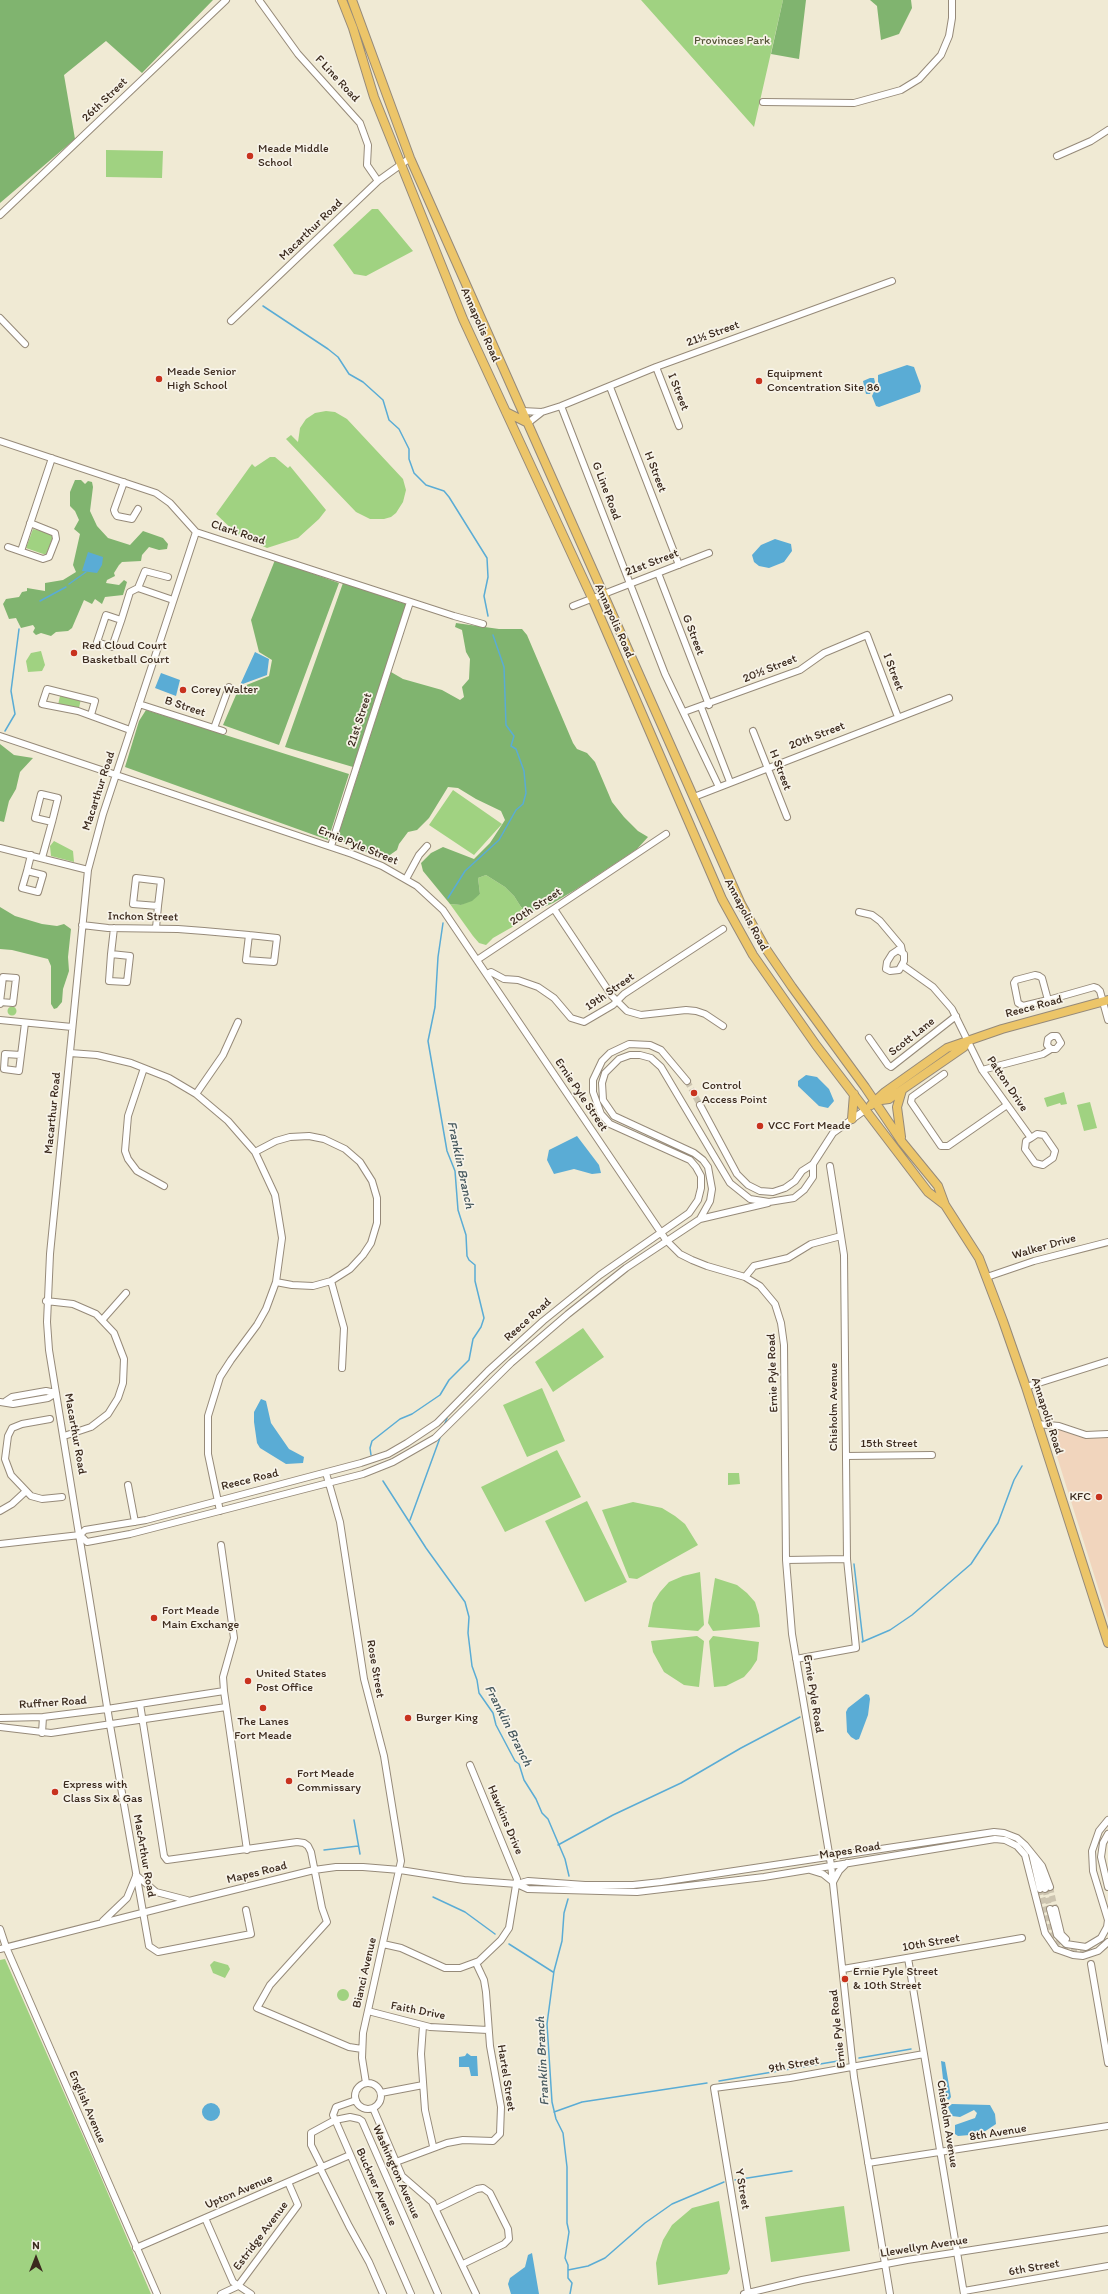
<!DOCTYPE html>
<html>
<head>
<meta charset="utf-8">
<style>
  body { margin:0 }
  #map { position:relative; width:1108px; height:2294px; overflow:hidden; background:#f0ead4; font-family:Itim,sans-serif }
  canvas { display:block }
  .north { position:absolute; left:16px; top:2238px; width:40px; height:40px; -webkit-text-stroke:3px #f7f3e8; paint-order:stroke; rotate:0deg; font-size:11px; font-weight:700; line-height:16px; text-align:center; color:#3b2a1e }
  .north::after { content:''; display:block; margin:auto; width:14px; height:18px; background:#3b2a1e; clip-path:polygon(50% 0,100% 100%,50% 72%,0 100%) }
</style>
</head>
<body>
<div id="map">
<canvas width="1108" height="2294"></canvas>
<div class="north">N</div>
</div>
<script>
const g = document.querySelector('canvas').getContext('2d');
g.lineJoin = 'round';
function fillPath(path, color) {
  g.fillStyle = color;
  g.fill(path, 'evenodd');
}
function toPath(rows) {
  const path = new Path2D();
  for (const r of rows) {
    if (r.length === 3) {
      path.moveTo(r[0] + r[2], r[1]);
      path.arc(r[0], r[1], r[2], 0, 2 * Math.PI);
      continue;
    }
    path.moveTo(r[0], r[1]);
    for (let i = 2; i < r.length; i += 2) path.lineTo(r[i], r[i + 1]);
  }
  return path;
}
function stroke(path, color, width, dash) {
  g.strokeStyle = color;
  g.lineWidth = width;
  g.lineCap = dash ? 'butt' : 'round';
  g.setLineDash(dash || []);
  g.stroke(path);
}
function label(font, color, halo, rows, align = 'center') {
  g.font = font + ' Itim,sans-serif';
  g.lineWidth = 3.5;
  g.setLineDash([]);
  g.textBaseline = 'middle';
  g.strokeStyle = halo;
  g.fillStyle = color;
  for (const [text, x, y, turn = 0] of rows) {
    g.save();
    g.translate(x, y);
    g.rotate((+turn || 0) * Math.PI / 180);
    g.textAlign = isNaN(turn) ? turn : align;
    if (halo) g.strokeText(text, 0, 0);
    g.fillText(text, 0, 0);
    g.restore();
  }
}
fillPath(toPath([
  [1061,1428,1094,1437,1108,1437,1108,1619,1049,1431]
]), '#f1d5bd');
fillPath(toPath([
  [641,0,783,0,754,127],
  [106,150,163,151,162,178,106,177],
  [372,209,378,209,413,251,366,276,354,274,333,245],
  [326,411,335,412,347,419,403,479,406,490,403,502,396,513,391,517,384,519,370,519,356,512,286,439,291,435,298,442,300,428,306,419,315,413],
  [270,457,275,457,288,468,290,466,326,510,319,519,298,538,267,548,238,535,216,514,249,468,252,464,255,467],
  [33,529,52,534,53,537,46,555,26,548],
  [41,651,45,665,42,671,28,672,26,661,31,653],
  [60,696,81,699,79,708,58,705],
  [453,790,502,824,474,855,429,825],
  [54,841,73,851,74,862,51,856,50,846],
  [486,875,505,887,514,896,521,907,530,913,528,918,493,938,486,945,479,943,473,936,450,904,461,905,480,894,478,878],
  [12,1011,4.5],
  [1064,1092,1067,1104,1061,1105,1060,1103,1047,1107,1044,1098],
  [1090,1102,1097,1128,1084,1131,1077,1105],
  [583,1328,604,1357,553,1392,535,1362],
  [542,1388,565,1441,527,1457,503,1405],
  [557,1450,581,1497,505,1532,481,1487],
  [728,1473,739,1473,740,1484,728,1485],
  [587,1501,627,1582,585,1602,545,1521],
  [633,1502,662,1508,675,1516,685,1524,698,1545,637,1579,629,1578,602,1510],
  [700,1572,704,1625,698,1631,648,1627,653,1603,660,1592,669,1582,683,1576],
  [715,1578,737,1585,747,1593,755,1602,759,1615,760,1627,713,1631,708,1623],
  [697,1636,704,1641,699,1687,684,1685,664,1672,653,1652,651,1641],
  [713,1636,759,1642,757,1660,751,1669,744,1677,726,1686,714,1687,709,1641],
  [5,1959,94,2161,151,2294,0,2294,0,1960],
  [214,1961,228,1965,230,1969,225,1978,213,1973,210,1965],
  [343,1995,6],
  [719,2201,730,2269,727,2274,658,2285,656,2263,658,2255,663,2240,672,2225,692,2208],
  [844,2206,850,2251,771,2262,765,2217]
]), '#a0d281');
fillPath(toPath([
  [0,0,213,0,142,73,106,41,64,75,75,139,0,203],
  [783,0,806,0,799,59,771,54],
  [870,0,911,0,912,8,899,34,881,40,877,6],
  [75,480,81,480,85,484,88,481,92,482,93,487,90,511,97,526,108,538,130,545,143,531,163,538,168,544,167,549,159,550,149,547,142,555,141,561,122,562,119,565,114,573,115,576,107,580,106,583,119,585,124,580,127,582,123,595,105,597,102,604,95,599,92,604,84,600,72,628,68,631,56,632,51,636,41,633,36,635,33,632,35,628,33,625,21,628,16,618,9,619,3,604,6,599,19,597,22,592,27,591,27,588,45,591,45,583,63,580,76,572,73,565,80,534,74,529,79,520,75,511,70,506,70,492],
  [275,560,339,583,279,745,223,725,239,688,269,676,272,660,259,652,251,620],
  [343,583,406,604,353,767,285,747],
  [456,623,499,629,522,629,527,635,573,743,577,749,587,753,595,762,612,802,624,817,638,831,648,837,637,849,575,890,553,903,530,913,521,907,514,896,505,887,486,875,478,878,480,894,472,901,461,905,450,904,423,871,421,863,431,853,443,847,474,859,490,843,505,820,501,811,476,799,458,788,448,787,429,818,417,830,408,832,399,844,397,850,387,857,375,856,337,839,391,672,403,679,442,690,460,700,464,697,462,687,469,679,470,659,466,652,462,630,455,627],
  [146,710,349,774,328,840,125,767,139,721],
  [0,744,14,755,33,758,20,772,16,789,9,801,4,822,0,821],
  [0,907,15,916,42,924,57,926,64,924,71,929,68,957,69,971,63,989,62,1002,57,1008,54,1009,51,1004,51,966,48,959,12,950,0,949]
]), '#80b46f');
fillPath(toPath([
  [907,365,914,367,921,386,920,392,879,407,876,406,872,396,878,383,878,375],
  [870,378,874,378,875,382,870,394,866,394,863,381],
  [775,539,791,544,792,551,784,562,769,568,759,566,754,562,752,555,761,545],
  [88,552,103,557,102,565,97,573,82,571],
  [255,652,269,659,267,675,240,685],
  [161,673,180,680,176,696,155,688],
  [806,1075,817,1077,829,1089,834,1101,828,1108,819,1106,798,1086,798,1081],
  [577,1136,599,1165,601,1173,592,1174,574,1169,554,1174,547,1160,549,1150],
  [261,1399,266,1401,271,1423,289,1449,304,1457,303,1463,286,1464,260,1448,257,1443,254,1422,254,1412],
  [866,1694,869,1695,870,1699,868,1715,859,1739,856,1740,851,1737,847,1732,846,1712,848,1708],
  [467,2053,471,2056,477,2056,478,2076,471,2076,469,2067,459,2067,459,2057,465,2056],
  [941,2061,945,2062,951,2097,949,2100,945,2097],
  [211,2112,9],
  [952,2104,990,2105,995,2114,996,2124,981,2134,958,2136,955,2134,955,2125,975,2118,977,2113,974,2110,960,2117,952,2116,948,2107],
  [532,2253,539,2294,511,2294,508,2284,510,2278,525,2267,528,2255]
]), '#5aacd5');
stroke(toPath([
  [263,306,328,349,338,357,349,374,363,382,383,400,389,420,399,429,409,449,409,459,414,473,426,485,444,491,449,497,487,558,488,577,484,596,488,616],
  [69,584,86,572],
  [40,601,66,587],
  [5,731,15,714,11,691,19,629],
  [448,898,465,871,499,840,516,810,523,804,526,793,524,771,516,749,511,746,514,736,506,725,504,667,493,635],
  [444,1426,447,1418],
  [371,1455,370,1448,372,1441,400,1419,412,1414,440,1395,449,1380,469,1360,473,1339,481,1327,484,1318,475,1281,475,1265,469,1260,467,1256,466,1235,458,1210,455,1171,447,1151,428,1041,435,1007,438,957,443,923],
  [383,1481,426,1548,465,1602,469,1617,468,1633,472,1666,477,1680,479,1693,493,1713,496,1725,515,1761,519,1764,524,1780,536,1799,542,1813,548,1819,565,1859,569,1876],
  [410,1520,441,1435],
  [854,1564,863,1641],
  [862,1642,890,1630,912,1615,971,1564,998,1523,1014,1480,1022,1466],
  [354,1820,360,1854],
  [558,1845,613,1815,681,1783,741,1748,800,1717],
  [324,1850,358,1846],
  [433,1897,465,1912,495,1934],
  [568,1899,564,1913,562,1941,554,1971,547,2024,552,2102,556,2119,563,2133,567,2167,567,2223,569,2232,565,2258,568,2265,568,2278,572,2283,570,2294],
  [509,1944,553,1972],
  [859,2058,911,2049],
  [719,2081,844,2060],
  [554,2112,582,2102,707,2083],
  [735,2180,792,2171],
  [568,2270,588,2266,605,2258,645,2223,672,2204,724,2182]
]), '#5aacd5', 1.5);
stroke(toPath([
  [687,1081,700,1105],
  [1050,1887,1055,1909],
  [1040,1889,1054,1938,1065,1948,1084,1950,1086,1947],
  [1045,1889,1050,1909]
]), '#ccc4b0', 6, [6, 3]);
const minor = toPath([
  [259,0,298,54,360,123,368,145,367,165,378,181],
  [763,102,854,103,901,90,919,79,941,55,949,36,952,18,952,0],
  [1057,156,1091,141,1108,130],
  [0,215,226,0],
  [0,318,25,344],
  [231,321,378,181,410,158],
  [656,367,679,426],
  [610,387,679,565],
  [561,406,665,674,719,787],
  [522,411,542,412,561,406,656,367,892,281],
  [528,423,542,412],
  [0,441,156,493,170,503,196,532,454,616,483,624],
  [124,482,114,510,115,513,117,516,132,519,138,509],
  [196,532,103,814,88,870,50,1254,47,1322,49,1350,110,1725,149,1946,158,1952,251,1934,246,1910],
  [8,547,43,559,49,557,56,539,55,533,30,523],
  [21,551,52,458],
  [658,573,709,705],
  [138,588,145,571,168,577],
  [138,588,173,600],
  [573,606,709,553],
  [121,620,106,615,97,642,112,647,121,621,130,592,138,588],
  [139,704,223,731],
  [701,707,730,782],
  [684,712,800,670,824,653,867,635,898,717],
  [91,715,95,701,47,689,42,704,78,711,130,730],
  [214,728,229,687],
  [753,731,787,817],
  [0,736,352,854,382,866,417,886,443,910,666,1240,680,1254,692,1260,707,1266,745,1277,760,1286,775,1304,781,1323,784,1345,786,1560,792,1634,831,1865,854,2077,890,2294],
  [694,797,949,698],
  [331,846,410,602],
  [0,848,88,870],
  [42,858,52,822,58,798,41,794,35,818,52,822],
  [27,871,43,875,38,892,22,888,27,871,31,855],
  [136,878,161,881,158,906,133,904,136,878],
  [406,879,419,855,427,846],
  [554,909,612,996,627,1011,641,1015,686,1010,696,1011,705,1014,723,1026],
  [859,912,872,915,880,921,901,946,902,951],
  [82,925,108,928,178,929,204,931,249,935,277,938,274,962,246,960,249,935],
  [156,928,158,906],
  [898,950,904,954,904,961,899,970,890,971,886,969,887,962,892,954,898,950],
  [111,954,130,956,127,982,109,981,111,954],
  [111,954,114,928],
  [477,960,666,834],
  [902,965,933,987,952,1009,982,1070,1031,1138,1026,1141,1025,1149,1035,1163,1043,1165,1053,1158,1055,1151,1044,1135,1037,1134,1031,1138],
  [487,974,491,972,504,979,518,980,538,987,554,998,571,1018,584,1022,613,1005,624,994,723,929],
  [1048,1000,1042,978,1039,976,1035,975,1016,980,1014,983,1018,1003,1023,1006,1048,1000,1094,987,1097,988,1100,991,1108,1020],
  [0,1004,0,1002,3,977,16,978,13,1003,0,1002],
  [0,1020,72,1027],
  [869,1038,888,1065,891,1067,956,1016],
  [70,1053,97,1055,131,1063,169,1078,196,1094,228,1121,255,1152,275,1195,282,1238,276,1282,266,1309,257,1325,231,1360,220,1377,208,1416,208,1454,220,1511],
  [21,1055,5,1054,4,1069,19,1071,25,1023],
  [144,1068,128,1116,125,1151,128,1159,137,1171,164,1186],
  [982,1070,1043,1054,1051,1049,1056,1049,1061,1043,1057,1036,1052,1036,1048,1039,1047,1045,1051,1049],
  [944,1074,912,1097,911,1102,941,1146,948,1146,1007,1105],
  [196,1094,223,1055,238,1022],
  [700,1105,737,1174,748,1185,760,1191,773,1192,785,1188,795,1181,802,1171,813,1164,833,1133,865,1110],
  [255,1152,276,1141,290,1137,309,1136,324,1139,345,1149,360,1162,372,1181,377,1198,377,1223,371,1243,363,1255,350,1269,331,1281,313,1286,292,1285,276,1282],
  [700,1219,768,1203],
  [745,1277,754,1266,788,1258,811,1244,841,1236],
  [987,1277,1034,1261,1108,1242],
  [331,1281,344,1328,342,1368],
  [46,1301,73,1304,96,1314,114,1333,124,1359,123,1383,118,1398,108,1414,91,1427,64,1436],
  [103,1319,126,1293],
  [1026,1387,1108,1361],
  [6,1401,12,1397,46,1391,56,1393],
  [0,1402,13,1404,48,1398,56,1393],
  [50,1419,22,1424,12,1428,8,1436,5,1459,11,1475,31,1496,42,1499,62,1497],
  [1037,1424,1059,1426,1086,1435,1108,1434],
  [846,1456,932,1455],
  [326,1473,340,1522,364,1679,384,1756,401,1861,363,2033,362,2058,366,2083],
  [128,1485,135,1522],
  [0,1511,12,1504,25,1492],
  [80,1535,87,1542,130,1534,363,1474,393,1462,435,1438,511,1363,568,1314,626,1268,700,1219,710,1201,712,1189,708,1167,703,1160,694,1153,614,1116,603,1100,602,1083,605,1073,619,1059,630,1055,640,1055,651,1058,661,1067,730,1183,750,1199,769,1202,794,1198,804,1190,813,1177,813,1164],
  [0,1544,80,1535,85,1530,146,1520,361,1463,388,1454,407,1443,437,1423,488,1371,543,1321,600,1275,689,1213,698,1200,701,1188,701,1176,696,1167,690,1160,610,1124,601,1114,593,1092,593,1080,602,1061,610,1053,629,1044,650,1045,661,1050,687,1081],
  [221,1545,234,1638,223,1677,224,1691,247,1850],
  [786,1560,847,1559],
  [796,1659,856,1648,847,1559,844,1255,830,1166],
  [140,1704,164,1856,167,1860,297,1842,304,1843,308,1846,311,1852,322,1908,327,1922,270,1985,257,2008,349,2047,362,2049],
  [0,1718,43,1717,107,1709,224,1691],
  [0,1727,51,1733,226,1707],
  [42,1733,43,1717],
  [1108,1834,1103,1843,1101,1857,1108,1887],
  [1032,1854,1040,1889],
  [1037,1864,1045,1889],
  [810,1870,823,1874,833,1882,839,1871,847,1863],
  [136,1875,156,1892,187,1900],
  [517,1884,528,1881,585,1885,633,1885,661,1882,994,1832,1004,1833,1017,1838,1025,1845,1042,1866,1050,1887],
  [1050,1909,1057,1935,1066,1944,1086,1947,1101,1938,1107,1927,1108,1920,1093,1871,1092,1851,1099,1831,1108,1820],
  [1055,1909,1061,1934,1066,1939],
  [103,1921,127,1898,136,1876],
  [0,1929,6,1947,157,2294],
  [383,1944,401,1948,445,1968,460,1968,479,1961,501,1940,509,1928,517,1879,470,1765],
  [0,1949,189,1901,314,1870,336,1867,363,1867,400,1870,464,1880,517,1884,528,1889,637,1892,764,1877,995,1839,1005,1840,1017,1846,1025,1855,1045,1933,1056,1949,1073,1955,1083,1956,1098,1951,1108,1942],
  [908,1958,964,2294],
  [1091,1964,1108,2063],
  [843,1969,1022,1938],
  [368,2011,430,2027,488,2030],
  [423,2026,421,2054,425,2110,433,2146],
  [368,2096,13],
  [381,2093,423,2085],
  [356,2100,336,2107,333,2115,411,2294],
  [373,2108,402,2176,432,2202,476,2294],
  [396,2162,447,2143,463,2140,493,2141,500,2134,501,2107,490,2046,486,1992,484,1980,476,1963],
  [868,2163,1108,2126],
  [322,2167,311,2145,311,2133,335,2120,350,2117,359,2119,362,2121,438,2294],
  [320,2168,349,2226,369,2262,383,2294],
  [436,2209,477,2189,483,2188,490,2193,508,2229,509,2239,504,2244,463,2264],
  [205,2218,233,2282,251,2294],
  [136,2248,350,2155],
  [964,2291,1108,2266],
  [748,2293,714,2088,790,2078,924,2054],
  [221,2294,238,2286,298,2205,288,2182],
  [744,2294,802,2280,907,2260,1108,2229]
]);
const major = toPath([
  [342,0,353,28,374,97,463,319,592,598,722,899,753,955,816,1045,928,1192,945,1205],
  [352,0,410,158,741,904,766,949,792,987,865,1087,902,1142,938,1186,945,1205,979,1258,1003,1321,1026,1387,1108,1643],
  [506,412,528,423],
  [874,1101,889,1099,893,1096,964,1047,966,1043],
  [871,1105,885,1092,947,1048,1002,1029,1108,1000],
  [852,1119,854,1094],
  [901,1137,897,1107,902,1090]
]);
stroke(minor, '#968a79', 8);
stroke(major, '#968a79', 10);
stroke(minor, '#fff', 6);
stroke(major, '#ecc569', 8);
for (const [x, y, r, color] of [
  [250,156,4,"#c8321e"],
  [159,379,4,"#c8321e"],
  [759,381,4,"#c8321e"],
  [74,653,4,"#c8321e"],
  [183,690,4,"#c8321e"],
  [694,1093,4,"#c8321e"],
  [760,1126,4,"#c8321e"],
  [1099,1497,4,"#c8321e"],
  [154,1618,4,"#c8321e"],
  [248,1681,4,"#c8321e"],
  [263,1708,4,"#c8321e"],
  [408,1718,4,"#c8321e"],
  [289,1781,4,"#c8321e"],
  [55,1792,4,"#c8321e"],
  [845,1979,4,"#c8321e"]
]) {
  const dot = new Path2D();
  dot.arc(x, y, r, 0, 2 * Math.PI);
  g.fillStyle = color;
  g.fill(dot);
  stroke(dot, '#f7f3e8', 1.5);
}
label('12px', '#545437', '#f7f3e8', [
  ["Provinces Park",732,41]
]);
label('12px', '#3b2a1e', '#f7f3e8', [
  ["F Line Road",337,79,47],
  ["26th Street",105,100,-44],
  ["Macarthur Road",311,230,-44],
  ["Annapolis Road",480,325,66],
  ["21½ Street",713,334,-20],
  ["I Street",678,392,68],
  ["H Street",655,472,69],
  ["G Line Road",606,491,69],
  ["Clark Road",238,533,18],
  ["21st Street",652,563,-21],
  ["Annapolis Road",614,621,66],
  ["G Street",693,635,69],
  ["20½ Street",770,669,-22],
  ["I Street",893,672,69],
  ["B Street",185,707,18],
  ["21st Street",360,720,-72],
  ["20th Street",817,736,-21],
  ["H Street",780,770,69],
  ["Macarthur Road",99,791,-72],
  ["Ernie Pyle Street",358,846,22],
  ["20th Street",536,907,-33],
  ["Annapolis Road",746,915,62],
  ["Inchon Street",143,917,1],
  ["19th Street",610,992,-35],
  ["Reece Road",1034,1007,-15],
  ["Scott Lane",912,1037,-38],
  ["Patton Drive",1007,1084,56],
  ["Ernie Pyle Street",581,1095,56],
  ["Macarthur Road",53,1113,-84],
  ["Walker Drive",1044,1247,-16],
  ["Reece Road",528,1320,-42],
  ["Ernie Pyle Road",773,1373,-92],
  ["Chisholm Avenue",834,1407,-90],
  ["Annapolis Road",1047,1416,72],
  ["Macarthur Road",75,1434,80],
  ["15th Street",889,1444],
  ["Reece Road",250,1480,-14],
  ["Rose Street",375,1669,80],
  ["Ernie Pyle Road",813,1694,81],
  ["Ruffner Road",53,1703,-4],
  ["Hawkins Drive",505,1820,67],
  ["Mapes Road",850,1851,-9],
  ["MacArthur Road",144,1856,80],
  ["Mapes Road",257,1873,-14],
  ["10th Street",931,1943,-10],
  ["Bianci Avenue",365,1973,-77],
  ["Faith Drive",418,2011,11],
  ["Ernie Pyle Road",838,2029,-96],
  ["9th Street",794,2065,-10],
  ["Hartel Street",506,2078,81],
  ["English Avenue",87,2107,67],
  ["Chisholm Avenue",947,2124,81],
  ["8th Avenue",998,2133,-9],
  ["Washington Avenue",396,2172,66],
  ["Buckner Avenue",376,2187,66],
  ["Y Street",742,2189,80],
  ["Upton Avenue",239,2192,-23],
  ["Estridge Avenue",261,2236,-53],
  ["Llewellyn Avenue",924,2247,-9],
  ["6th Street",1034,2268,-10]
]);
label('12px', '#3b2a1e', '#f7f3e8', [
  ["Meade Middle",258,149],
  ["School",258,163],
  ["Meade Senior",167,372],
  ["High School",167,386],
  ["Equipment",767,374],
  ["Concentration Site 86",767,388],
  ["Red Cloud Court",82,646],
  ["Basketball Court",82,660],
  ["Corey Walter",191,690],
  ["Control",702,1086],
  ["Access Point",702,1100],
  ["VCC Fort Meade",768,1126],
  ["KFC",1091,1497,"right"],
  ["Fort Meade",162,1611],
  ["Main Exchange",162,1625],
  ["United States",256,1674],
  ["Post Office",256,1688],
  ["Burger King",416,1718],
  ["The Lanes",263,1722,"center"],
  ["Fort Meade",263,1736,"center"],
  ["Fort Meade",297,1774],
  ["Commissary",297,1788],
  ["Express with",63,1785],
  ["Class Six & Gas",63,1799],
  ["Ernie Pyle Street",853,1972],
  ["& 10th Street",853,1986]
], 'left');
label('italic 13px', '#46585e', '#f7f3e8', [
  ["Franklin Branch",460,1165,78],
  ["Franklin Branch",508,1726,63],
  ["Franklin Branch",543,2061,-93]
]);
</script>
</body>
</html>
